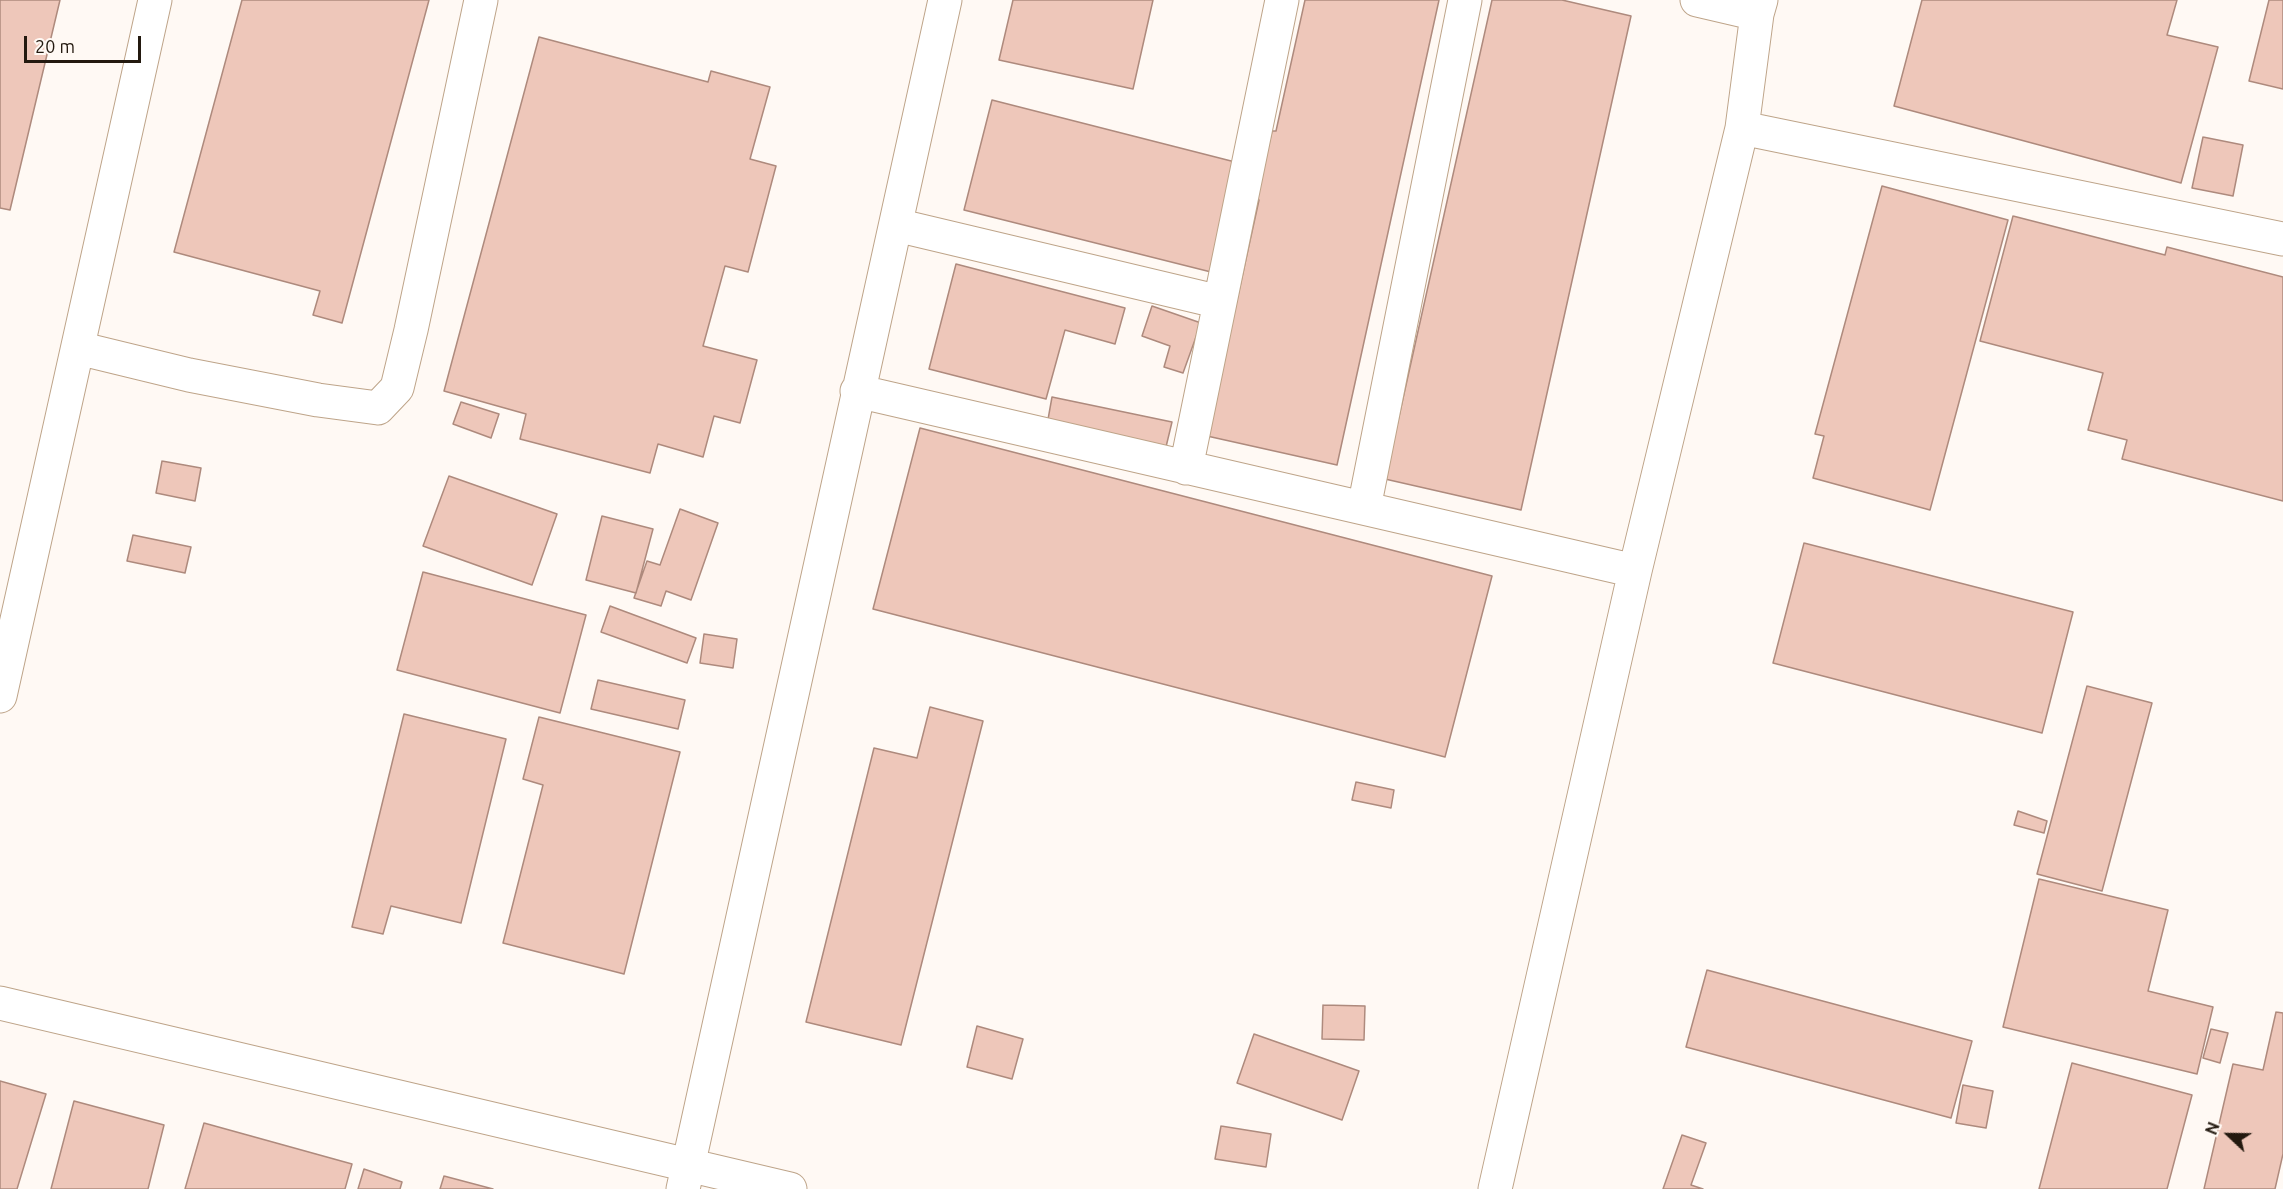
<!DOCTYPE html>
<html>
<head>
<meta charset="utf-8">
<style>
  body { margin:0 }
  #map { position:relative; width:2283px; height:1189px; overflow:hidden; background:#fff9f4; font-family:Ubuntu,sans-serif }
  canvas { display:block }
  .north { position:absolute; left:2199px; top:1105px; width:60px; height:60px; -webkit-text-stroke:4px #fff9f4; paint-order:stroke; rotate:292deg; font-size:16px; font-weight:700; line-height:24px; text-align:center; color:#23190f }
  .north::after { content:''; display:block; margin:auto; width:21px; height:27px; background:#23190f; clip-path:polygon(50% 0,100% 100%,50% 72%,0 100%) }
  .scale { position:absolute; left:24px; top:36px; width:117px; height:27px; box-sizing:border-box; border:3px solid #23190f; border-top:0; padding-left:8px; font-size:18px; line-height:21px; white-space:nowrap; color:#23190f; -webkit-text-stroke:4px #fff9f4; paint-order:stroke }
</style>
</head>
<body>
<div id="map">
<canvas width="2283" height="1189"></canvas>
<div class="north">N</div>
<div class="scale">20 m</div>
</div>
<script>
const g = document.querySelector('canvas').getContext('2d');
g.lineJoin = 'round';
function fillPath(path, color) {
  g.fillStyle = color;
  g.fill(path, 'evenodd');
}
function toPath(rows) {
  const path = new Path2D();
  for (const r of rows) {
    path.moveTo(r[0], r[1]);
    for (let i = 2; i < r.length; i += 2) path.lineTo(r[i], r[i + 1]);
  }
  return path;
}
function stroke(path, color, width, dash) {
  g.strokeStyle = color;
  g.lineWidth = width;
  g.lineCap = dash ? 'butt' : 'round';
  g.setLineDash(dash || []);
  g.stroke(path);
}
const building = toPath([
  [0,0,60,0,10,210,0,208,0,0],
  [242,0,429,0,342,323,313,315,320,291,174,252,242,0],
  [1013,0,1153,0,1133,89,999,60,1013,0],
  [1305,0,1439,0,1337,465,1207,436,1259,200,1256,199,1272,131,1276,131,1305,0],
  [1492,0,1562,0,1631,16,1521,510,1385,479,1492,0],
  [1922,0,2177,0,2167,35,2218,47,2181,183,1894,106,1922,0],
  [2269,0,2283,0,2283,89,2249,81,2269,0],
  [539,37,708,82,711,71,770,87,750,159,776,166,748,272,725,266,703,346,757,360,740,423,714,416,703,457,658,444,650,473,520,439,526,414,444,391,539,37],
  [992,100,1239,163,1211,272,964,210,992,100],
  [2203,137,2243,145,2233,196,2192,188,2203,137],
  [1882,186,2008,220,1930,510,1813,478,1824,436,1815,434,1882,186],
  [2013,216,2165,255,2167,247,2283,277,2283,501,2122,459,2127,440,2088,430,2103,373,1980,341,2013,216],
  [956,264,1125,308,1115,344,1065,330,1046,399,929,369,956,264],
  [1152,306,1201,323,1183,373,1164,367,1170,346,1142,336,1152,306],
  [1052,397,1172,422,1165,451,1047,425,1052,397],
  [461,402,499,414,491,438,453,424,461,402],
  [920,428,1492,576,1445,757,873,609,920,428],
  [162,461,201,468,195,501,156,493,162,461],
  [449,476,557,514,532,585,423,546,449,476],
  [680,509,718,523,691,600,666,591,661,606,634,598,647,561,660,565,680,509],
  [602,516,653,529,636,593,586,580,602,516],
  [133,535,191,547,185,573,127,561,133,535],
  [1804,543,2073,612,2042,733,1773,663,1804,543],
  [423,572,586,615,560,713,397,670,423,572],
  [610,606,696,638,687,663,601,632,610,606],
  [704,634,737,639,733,668,700,663,704,634],
  [598,680,685,700,678,729,591,709,598,680],
  [2087,686,2152,703,2102,891,2037,874,2087,686],
  [930,707,983,721,901,1045,806,1022,874,748,917,758,930,707],
  [404,714,506,739,461,923,391,906,383,934,352,927,404,714],
  [539,717,680,752,624,974,503,943,543,785,523,779,539,717],
  [1356,782,1394,790,1391,808,1352,800,1356,782],
  [2018,811,2047,821,2044,833,2014,825,2018,811],
  [2039,879,2168,910,2148,991,2213,1007,2197,1074,2003,1027,2039,879],
  [1707,970,1972,1041,1951,1118,1686,1047,1707,970],
  [1323,1005,1365,1006,1364,1040,1322,1039,1323,1005],
  [2276,1012,2283,1013,2283,1154,2275,1189,2204,1189,2233,1064,2263,1070,2276,1012],
  [977,1026,1023,1039,1012,1079,967,1067,977,1026],
  [2211,1029,2228,1033,2220,1063,2203,1058,2211,1029],
  [1254,1034,1359,1071,1342,1120,1237,1083,1254,1034],
  [2072,1063,2192,1095,2167,1189,2039,1189,2072,1063],
  [0,1081,46,1094,17,1189,0,1189,0,1081],
  [1963,1085,1993,1091,1986,1128,1956,1123,1963,1085],
  [74,1101,164,1125,148,1189,51,1189,74,1101],
  [204,1123,352,1164,345,1189,185,1189,204,1123],
  [1221,1126,1271,1134,1266,1167,1215,1159,1221,1126],
  [1682,1135,1706,1143,1691,1185,1703,1189,1663,1189,1682,1135],
  [364,1169,402,1182,400,1189,358,1189,364,1169],
  [444,1176,493,1189,440,1189,444,1176]
]);
fillPath(building, '#eec7ba');
stroke(building, '#ae8a7d', 1.5);
const minor = toPath([
  [1697,0,1757,14],
  [1742,128,2283,239],
  [896,225,1220,302],
  [78,348,189,375,318,400,378,408,397,388,411,330,481,0],
  [857,391,1635,571],
  [1186,468,1282,0],
  [1364,508,1465,0],
  [0,696,155,0],
  [0,1003,790,1189],
  [683,1189,945,0],
  [1495,1189,1635,571,1742,128,1757,14,1761,0]
]);
stroke(minor, '#bea489', 35);
stroke(minor, '#fff', 33);
</script>
</body>
</html>
